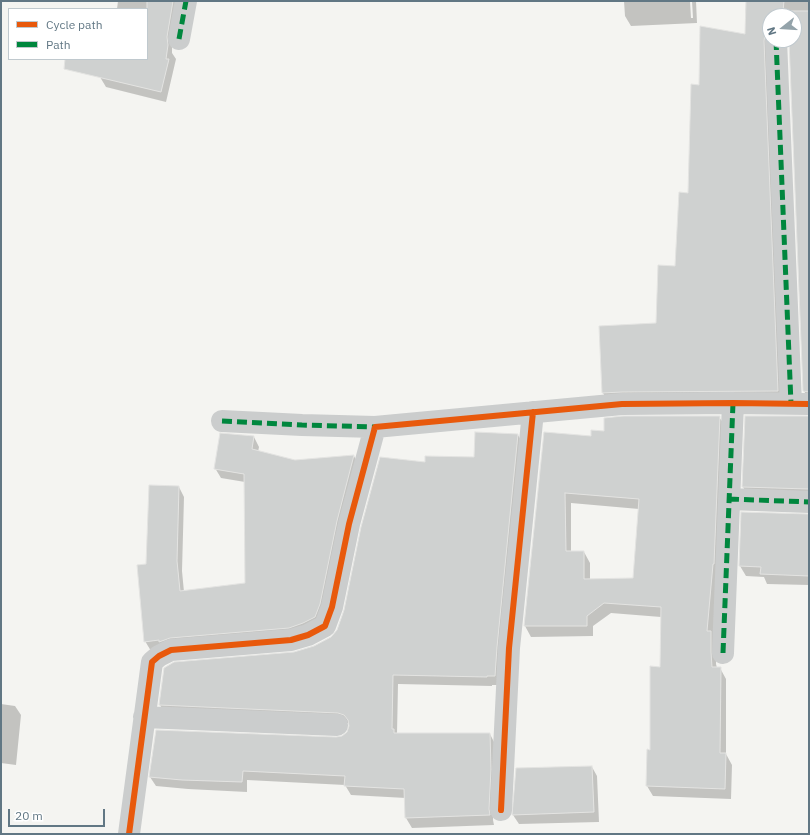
<!DOCTYPE html>
<html>
<head>
<meta charset="utf-8">
<style>
  body { margin:0 }
  #map { position:relative; width:810px; height:835px; overflow:hidden; background:#f4f4f1; font-family:"IBM Plex Sans",sans-serif }
  canvas { display:block }
  .frame { position:absolute; inset:0; border:2px solid #617784; pointer-events:none }
  .legend { position:absolute; left:8px; top:8px; width:140px; height:52px; box-sizing:border-box; background:#fff; border:1px solid #c0c9ce; margin:0; padding:5px 7px; list-style:none; font-size:12px; color:#617784 }
  .legend li { display:flex; align-items:center; gap:8px; height:20px }
  .legend b { width:20px; border:1px solid #c0c9ce }
  .north { position:absolute; left:762px; top:8px; width:40px; height:40px; box-sizing:border-box; background:#fff; border:1px solid #c0c9ce; border-radius:50%; rotate:253deg; font-size:11px; font-weight:700; line-height:16px; text-align:center; color:#617784 }
  .north::after { content:''; display:block; margin:auto; width:14px; height:18px; background:#94a3aa; clip-path:polygon(50% 0,100% 100%,50% 72%,0 100%) }
  .scale { position:absolute; left:8px; top:809px; width:97px; height:18px; box-sizing:border-box; border:2px solid #617784; border-top:0; padding-left:5px; font-size:12px; line-height:14px; white-space:nowrap; color:#617784; -webkit-text-stroke:3px #fff; paint-order:stroke }
</style>
</head>
<body>
<div id="map">
<canvas width="810" height="835"></canvas>
<div class="frame"></div>
<ul class="legend">
<li><b style="height:5px;background:#e8590c"></b>Cycle path</li>
<li><b style="height:5px;background:#00873e"></b>Path</li>
</ul>
<div class="north">N</div>
<div class="scale">20 m</div>
</div>
<script>
const g = document.querySelector('canvas').getContext('2d');
g.lineJoin = 'round';
function fillPath(path, color) {
  g.fillStyle = color;
  g.fill(path, 'evenodd');
}
function toPath(rows) {
  const path = new Path2D();
  for (const r of rows) {
    path.moveTo(r[0], r[1]);
    for (let i = 2; i < r.length; i += 2) path.lineTo(r[i], r[i + 1]);
  }
  return path;
}
function stroke(path, color, width, dash) {
  g.strokeStyle = color;
  g.lineWidth = width;
  g.lineCap = dash ? 'butt' : 'round';
  g.setLineDash(dash || []);
  g.stroke(path);
}
fillPath(toPath([
  [118,1,185,1,172,47,172,53,176,59,166,102,106,87,100,77,105,59,147,59,147,9,117,9],
  [624,1,690,1,691,18,693,18,692,1,696,1,697,23,631,26,625,16],
  [746,1,809,1,809,400,804,391,790,40,794,40,794,16,770,16,783,401,609,403,603,393,600,327,657,324,676,267,689,194,700,86,745,35],
  [719,417,726,427,716,664,717,668,720,668,726,679,726,754,732,765,731,799,653,796,647,786,661,668,661,617,611,613,593,626,593,636,531,637,525,626,544,433,592,437,606,432],
  [571,503,639,509,634,579,590,580,590,563,584,552,571,552],
  [809,417,809,499,749,497,743,487],
  [518,435,523,444,500,685,492,685,492,686,398,684,397,734,490,734,495,744,495,779,493,820,494,825,412,828,406,818,406,798,351,795,345,785,247,780,247,792,188,789,156,786,150,777,343,737,348,733,350,724,344,722,165,714,160,705,295,653,314,647,331,638,338,631,426,463,475,458],
  [254,437,259,447,258,452,295,461,354,456,359,466,320,627,151,651,145,641,147,565,179,487,184,497,182,571,184,592,246,584,245,482,221,478,215,468],
  [809,515,809,585,767,584,764,577,746,576,740,566],
  [1,704,15,706,21,715,16,765,1,763],
  [592,767,597,776,599,822,519,824,513,815]
]), '#0003');
const building = toPath([
  [147,1,173,1,167,37,168,45,166,59,169,59,161,92,64,69,65,59,147,59,147,1],
  [746,1,784,1,783,11,809,11,809,392,803,391,789,40,794,40,794,16,770,16,770,29,765,34,764,41,778,391,622,392,602,393,599,326,656,323,658,265,675,266,679,192,688,193,691,84,699,85,700,26,745,34,746,1],
  [623,416,720,416,714,564,713,564,707,631,711,631,711,652,712,667,721,667,720,753,726,753,725,789,646,786,647,749,650,750,650,666,660,667,661,607,604,603,587,616,587,626,524,626,544,432,591,436,591,430,604,431,604,418,623,416],
  [565,493,639,499,633,578,584,579,584,551,566,551,565,493],
  [745,416,809,416,809,489,742,487,745,416],
  [475,432,518,434,497,647,495,676,487,676,487,677,393,675,392,729,394,729,394,733,490,733,491,769,489,809,490,815,405,818,404,789,344,786,345,776,243,771,242,782,182,780,149,777,156,730,336,737,342,736,347,732,349,726,348,720,344,715,338,713,159,705,164,668,174,662,294,652,314,646,331,637,337,630,344,610,361,527,380,457,425,462,425,456,474,457,475,432],
  [220,433,254,436,252,449,295,460,354,455,337,521,320,604,315,617,303,623,289,628,170,638,159,642,159,640,144,642,137,565,146,564,149,485,179,486,177,561,180,591,245,583,244,474,214,469,220,433],
  [741,512,809,514,809,576,760,574,761,567,739,566,741,512],
  [592,766,594,812,512,815,516,768,592,766]
]);
fillPath(building, '#cfd1d0');
stroke(building, '#e3e3e1', 1);
stroke(toPath([
  [179,39,186,1],
  [776,40,791,404],
  [222,421,302,425,375,427],
  [729,499,809,502],
  [723,653,733,403],
  [144,717,337,725],
  [501,810,509,648,533,412],
  [129,834,152,662,159,656,171,650,291,640,308,635,325,626,332,607,349,524,375,427,622,404,733,403,809,404]
]), '#cbcdcd', 22);
stroke(toPath([
  [179,39,186,1],
  [776,40,791,404],
  [222,421,302,425,375,427],
  [729,499,809,502],
  [723,653,733,403]
]), '#00873e', 5, [10, 5]);
stroke(toPath([
  [501,810,509,648,533,412],
  [129,834,152,662,159,656,171,650,291,640,308,635,325,626,332,607,349,524,375,427,622,404,733,403,809,404]
]), '#e8590c', 6);
</script>
</body>
</html>
